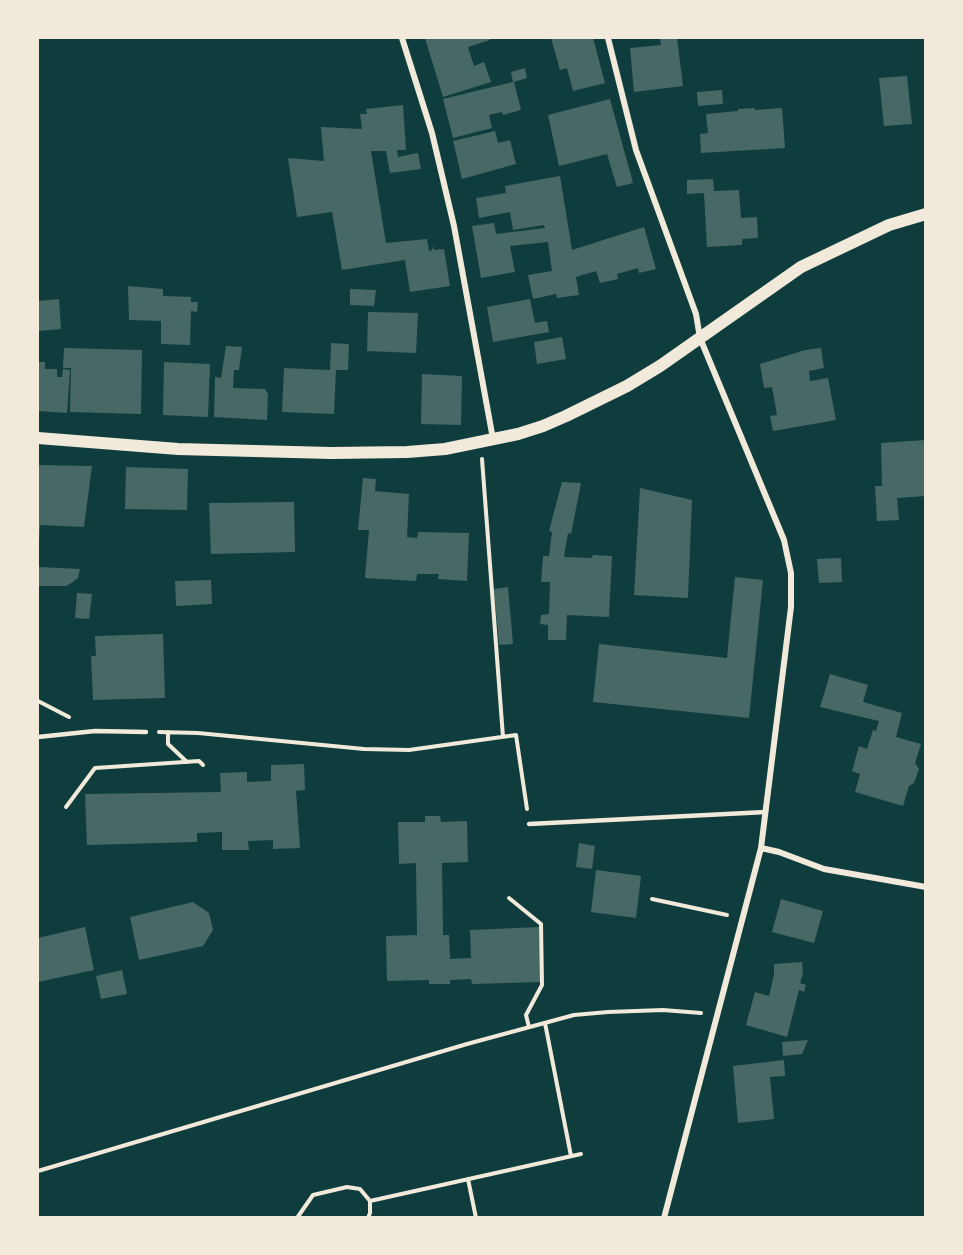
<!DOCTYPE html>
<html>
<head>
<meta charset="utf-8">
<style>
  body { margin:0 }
  #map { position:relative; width:963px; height:1255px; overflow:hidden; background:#0f3d3e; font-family:"Sofia Sans Condensed",sans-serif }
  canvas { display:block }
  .frame { position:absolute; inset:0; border:39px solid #f1e9da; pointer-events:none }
</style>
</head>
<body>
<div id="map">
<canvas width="963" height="1255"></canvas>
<div class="frame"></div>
</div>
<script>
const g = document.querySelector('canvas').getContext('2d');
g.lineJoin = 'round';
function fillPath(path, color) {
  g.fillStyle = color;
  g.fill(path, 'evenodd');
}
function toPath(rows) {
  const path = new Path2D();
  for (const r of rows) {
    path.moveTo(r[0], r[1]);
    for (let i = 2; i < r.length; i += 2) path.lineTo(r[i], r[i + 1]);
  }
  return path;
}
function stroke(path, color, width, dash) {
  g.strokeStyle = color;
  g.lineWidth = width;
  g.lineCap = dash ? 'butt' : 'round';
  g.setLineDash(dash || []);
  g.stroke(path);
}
fillPath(toPath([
  [425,38,489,38,490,40,468,47,474,66,484,62,491,82,443,97],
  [551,38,593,38,605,83,573,91,567,68,560,70],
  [660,38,677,38,683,86,634,92,630,48,661,45],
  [525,68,527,78,514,82,521,110,503,115,502,112,489,115,492,128,453,138,443,99,513,82,511,72],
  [907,76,912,124,884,126,879,78],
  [722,90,723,104,698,106,697,92],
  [610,99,633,183,617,187,607,154,559,166,548,115],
  [403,105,406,150,397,150,398,157,418,153,421,169,390,173,386,151,371,151,386,243,427,239,429,251,432,250,433,246,434,250,444,249,450,286,410,292,405,260,342,270,332,212,297,217,288,158,324,161,321,127,362,129,360,114,367,114,366,109],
  [754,108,755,110,782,108,785,148,701,153,700,134,708,133,706,114,738,111,738,109],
  [495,131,498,143,510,140,516,164,462,179,453,141],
  [560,176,572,250,644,227,656,269,639,273,638,268,617,274,618,279,600,283,596,271,576,277,579,295,557,298,556,294,533,299,528,275,552,271,548,242,510,246,515,272,481,278,472,226,494,223,496,234,545,228,544,225,513,230,510,212,479,218,476,198,506,193,505,186],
  [713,179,714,191,739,190,741,218,757,217,758,238,742,239,742,245,707,247,704,193,687,194,687,180],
  [128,286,163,289,163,296,191,297,191,302,198,302,197,312,191,311,190,345,161,344,161,321,129,320],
  [350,289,376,290,374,306,350,305],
  [59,299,61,329,38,331,38,301],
  [530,299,535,323,547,321,549,332,493,342,487,307],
  [368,312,418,313,416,353,367,351],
  [562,337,566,359,537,364,534,342],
  [331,343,349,344,348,370,336,370,334,414,282,412,284,368,330,370],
  [226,346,242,347,239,370,234,370,233,388,265,389,268,394,267,420,214,417,215,377,221,378],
  [64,348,142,350,141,414,70,412,71,368,63,368],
  [821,348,824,368,809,371,810,381,828,378,836,420,773,431,770,416,777,415,772,387,764,388,760,364,805,350],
  [38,362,45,362,45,369,57,369,57,377,62,377,63,369,70,370,67,413,38,411],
  [164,362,210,364,208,417,163,415],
  [422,374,462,376,461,425,421,424],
  [926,440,926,496,897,498,899,520,877,521,875,486,882,486,881,443],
  [38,465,92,466,84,527,40,525,39,543,38,543],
  [126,467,188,469,187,510,125,509],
  [363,478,376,479,375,491,409,494,407,537,417,538,418,532,469,533,467,581,438,579,439,574,417,574,416,581,365,578,369,530,358,530],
  [562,482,581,483,571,534,568,533,564,557,592,558,593,555,612,556,609,617,567,615,566,640,548,640,548,625,540,624,541,615,549,614,550,582,541,582,543,556,549,556,552,532,549,531],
  [640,488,692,500,688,598,634,595],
  [294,502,295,552,211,554,209,503],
  [841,558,842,582,819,583,817,559],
  [38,567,80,569,78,578,67,586,38,586],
  [735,577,763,580,749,718,593,702,599,644,727,658],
  [211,580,212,604,176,606,175,581],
  [508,587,513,644,499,645,494,589],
  [77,593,92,594,89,619,75,618],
  [163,634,165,698,93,700,91,656,96,656,95,636],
  [830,674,868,685,863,702,902,713,896,737,921,744,915,763,919,769,914,783,909,786,903,806,855,792,860,774,852,771,859,746,867,749,873,730,876,731,879,721,820,707],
  [304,764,305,790,296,791,300,848,273,849,273,840,248,841,249,850,222,850,222,832,197,833,197,842,87,845,85,794,221,792,220,773,247,772,247,782,271,781,271,765],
  [425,816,440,816,441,822,467,821,468,862,442,863,443,935,449,935,450,959,471,958,470,930,539,927,541,982,472,984,471,979,450,980,450,984,429,984,429,980,387,981,386,936,417,935,416,863,399,864,398,822,425,822],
  [579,843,595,846,592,869,576,867],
  [596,870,641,876,636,918,591,912],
  [781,899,823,911,814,943,772,932],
  [193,902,209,913,213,930,203,946,139,960,130,917],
  [85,927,94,970,38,982,38,938],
  [802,962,803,973,800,983,806,985,804,992,799,990,787,1037,746,1025,755,992,769,996,774,975,774,964],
  [122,970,127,994,101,999,96,976],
  [808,1040,802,1054,783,1056,782,1042],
  [784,1060,785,1076,770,1077,774,1119,738,1123,733,1066]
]), '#486865');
stroke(toPath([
  [482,459,503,737],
  [38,701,69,717],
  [159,732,198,733,364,749,409,750,516,735,527,809],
  [168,732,168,744,187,762],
  [66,807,95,768,199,761,203,765],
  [509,898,541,924,542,985,526,1015,529,1027],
  [652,899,727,915],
  [545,1023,571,1156],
  [38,1171,467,1044,574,1015,608,1012,663,1010,701,1013],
  [468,1179,476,1218],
  [297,1218,313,1195,347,1187,360,1189,370,1201,581,1154],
  [368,1218,370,1213,370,1201]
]), '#f1e9da', 4);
stroke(toPath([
  [38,737,95,731,146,732],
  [529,824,766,812]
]), '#f1e9da', 4.5);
stroke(toPath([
  [402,38,432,133,454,226,493,439],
  [608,38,636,150,696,314,700,338,784,540,791,573,791,607,761,848,664,1218],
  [761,848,779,852,824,869,926,887]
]), '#f1e9da', 6);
stroke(toPath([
  [38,438,178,449,331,453,407,452,445,449,518,434,543,426,566,416,627,386,660,366,801,267,889,225,926,214]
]), '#f1e9da', 12);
</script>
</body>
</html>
